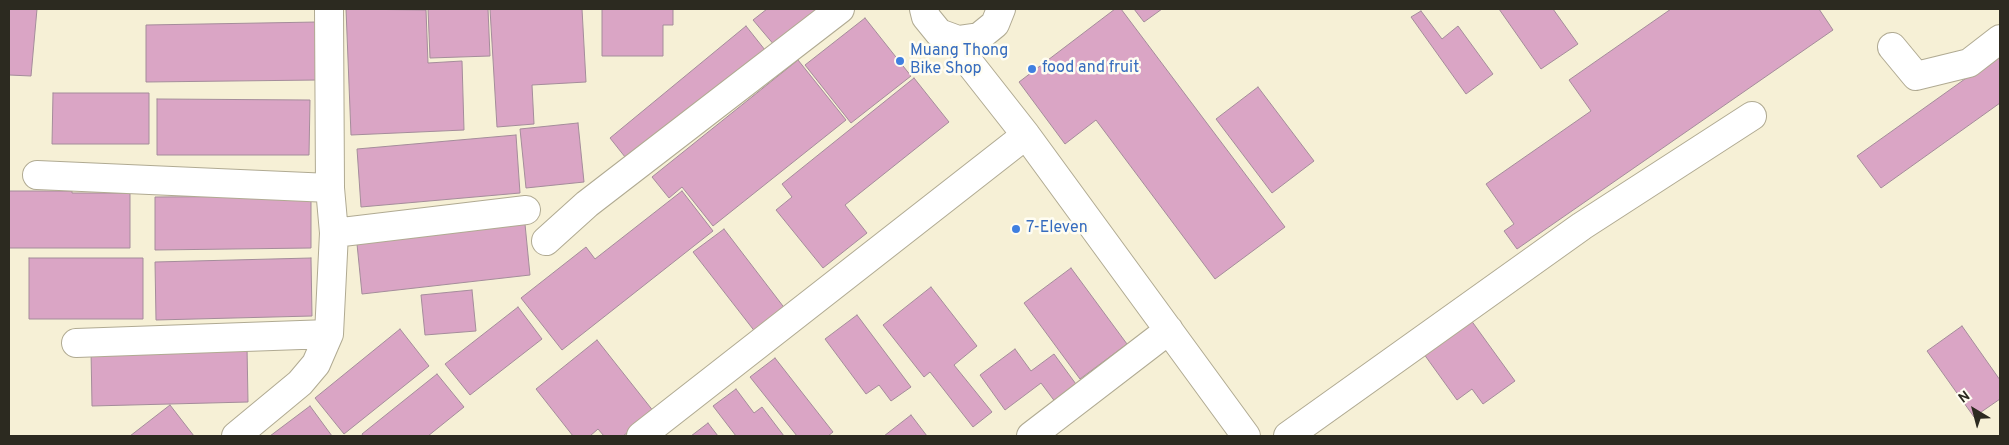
<!DOCTYPE html>
<html>
<head>
<meta charset="utf-8">
<style>
  body { margin:0 }
  #map { position:relative; width:2009px; height:445px; overflow:hidden; background:#f6f0d6; font-family:Overpass,sans-serif }
  canvas { display:block }
  .frame { position:absolute; inset:0; border:10px solid #2c2a20; pointer-events:none }
  .north { position:absolute; left:1949px; top:385px; width:50px; height:50px; -webkit-text-stroke:4px #fffdf2; paint-order:stroke; rotate:323deg; font-size:14px; font-weight:700; line-height:20px; text-align:center; color:#2c2a20 }
  .north::after { content:''; display:block; margin:auto; width:18px; height:22px; background:#2c2a20; clip-path:polygon(50% 0,100% 100%,50% 72%,0 100%) }
</style>
</head>
<body>
<div id="map">
<canvas width="2009" height="445"></canvas>
<div class="frame"></div>
<div class="north">N</div>
</div>
<script>
const g = document.querySelector('canvas').getContext('2d');
g.lineJoin = 'round';
function fillPath(path, color) {
  g.fillStyle = color;
  g.fill(path, 'evenodd');
}
function toPath(rows) {
  const path = new Path2D();
  for (const r of rows) {
    path.moveTo(r[0], r[1]);
    for (let i = 2; i < r.length; i += 2) path.lineTo(r[i], r[i + 1]);
  }
  return path;
}
function stroke(path, color, width, dash) {
  g.strokeStyle = color;
  g.lineWidth = width;
  g.lineCap = dash ? 'butt' : 'round';
  g.setLineDash(dash || []);
  g.stroke(path);
}
function label(font, color, halo, rows, align = 'center') {
  g.font = font + ' Overpass,sans-serif';
  g.lineWidth = 5;
  g.setLineDash([]);
  g.textBaseline = 'middle';
  g.strokeStyle = halo;
  g.fillStyle = color;
  for (const [text, x, y, turn = 0] of rows) {
    g.save();
    g.translate(x, y);
    g.rotate((+turn || 0) * Math.PI / 180);
    g.textAlign = isNaN(turn) ? turn : align;
    if (halo) g.strokeText(text, 0, 0);
    g.fillText(text, 0, 0);
    g.restore();
  }
}
const building = toPath([
  [9,9,37,9,31,76,9,75,9,9],
  [346,9,426,10,428,63,462,61,464,130,351,135,346,9],
  [428,9,488,9,490,56,430,58,428,9],
  [490,9,582,9,586,82,532,85,534,124,497,127,490,9],
  [602,9,673,9,673,25,663,25,663,56,602,56,602,9],
  [767,9,821,9,775,46,753,20,767,9],
  [1115,9,1121,9,1285,227,1215,279,1096,120,1065,144,1019,82,1115,9],
  [1134,9,1162,9,1144,22,1134,9],
  [1499,9,1553,9,1578,44,1541,69,1499,9],
  [1671,9,1819,9,1833,30,1517,249,1504,231,1514,224,1486,184,1591,111,1569,80,1671,9],
  [1421,11,1442,39,1458,26,1493,74,1466,94,1411,17,1421,11],
  [865,18,911,76,851,123,805,65,865,18],
  [318,22,318,80,146,82,146,25,318,22],
  [746,26,765,50,629,162,610,138,746,26],
  [2000,54,2000,103,1881,188,1857,156,2000,54],
  [798,60,846,120,713,226,682,187,669,198,652,177,798,60],
  [914,78,949,122,845,205,867,233,823,268,776,210,792,197,782,184,914,78],
  [1258,87,1314,161,1272,193,1216,119,1258,87],
  [53,93,149,93,149,144,52,144,53,93],
  [157,99,310,100,309,155,157,155,157,99],
  [578,123,584,182,526,188,520,129,578,123],
  [516,135,520,193,361,207,357,149,516,135],
  [9,191,72,191,72,193,130,193,130,248,9,248,9,191],
  [682,191,713,231,562,350,521,298,586,247,595,259,682,191],
  [311,196,311,248,155,250,155,197,311,196],
  [525,224,530,275,362,294,357,244,525,224],
  [724,229,786,310,756,333,693,252,724,229],
  [29,258,143,258,143,319,29,319,29,258],
  [311,258,312,316,156,320,155,262,311,258],
  [1071,268,1127,344,1080,379,1024,303,1071,268],
  [931,287,977,346,954,365,992,412,973,427,930,372,924,377,883,325,931,287],
  [472,290,476,331,425,335,421,295,472,290],
  [518,307,542,339,470,395,445,364,518,307],
  [857,315,911,387,891,401,879,385,866,394,825,339,857,315],
  [1468,316,1515,381,1483,404,1472,389,1457,400,1421,350,1468,316],
  [1962,326,2000,380,2000,399,1974,417,1927,351,1962,326],
  [400,329,429,366,344,434,315,398,400,329],
  [597,340,654,412,623,436,604,436,598,429,590,436,573,436,536,389,597,340],
  [247,346,248,402,92,406,91,350,247,346],
  [1015,349,1031,371,1054,354,1081,391,1059,407,1041,383,1005,410,980,375,1015,349],
  [775,358,833,432,828,436,797,436,750,377,775,358],
  [437,374,464,407,428,436,363,436,362,434,437,374],
  [736,389,754,413,762,407,784,436,736,436,713,406,736,389],
  [170,405,194,436,130,436,170,405],
  [310,406,332,436,270,436,310,406],
  [911,415,927,436,884,436,911,415],
  [708,423,718,436,691,436,708,423]
]);
fillPath(building, '#daa5c5');
stroke(building, '#a48c9a', 1);
const minor = toPath([
  [924,9,926,17,939,33,958,40,979,37,995,24,1001,9],
  [958,40,971,65,1026,135,1246,436],
  [1892,47,1916,76,1969,63,2000,39],
  [37,175,330,188],
  [334,233,526,210],
  [546,241,587,204,840,9],
  [76,343,329,334],
  [236,436,300,383,316,364,329,334,334,233,330,188,329,9],
  [641,436,1026,135],
  [1031,436,1169,330],
  [1288,436,1582,226,1752,116]
]);
stroke(minor, '#b0aa92', 30);
stroke(minor, '#fff', 28);
for (const [x, y, r, color] of [
  [900,61,5,"#3f7fe0"],
  [1032,69,5,"#3f7fe0"],
  [1016,229,5,"#3f7fe0"]
]) {
  const dot = new Path2D();
  dot.arc(x, y, r, 0, 2 * Math.PI);
  g.fillStyle = color;
  g.fill(dot);
  stroke(dot, '#fffdf2', 2);
}
label('16px', '#366cbe', '#fffdf2', [
  ["Muang Thong",910,52],
  ["Bike Shop",910,70],
  ["food and fruit",1042,69],
  ["7-Eleven",1026,229]
], 'left');
</script>
</body>
</html>
